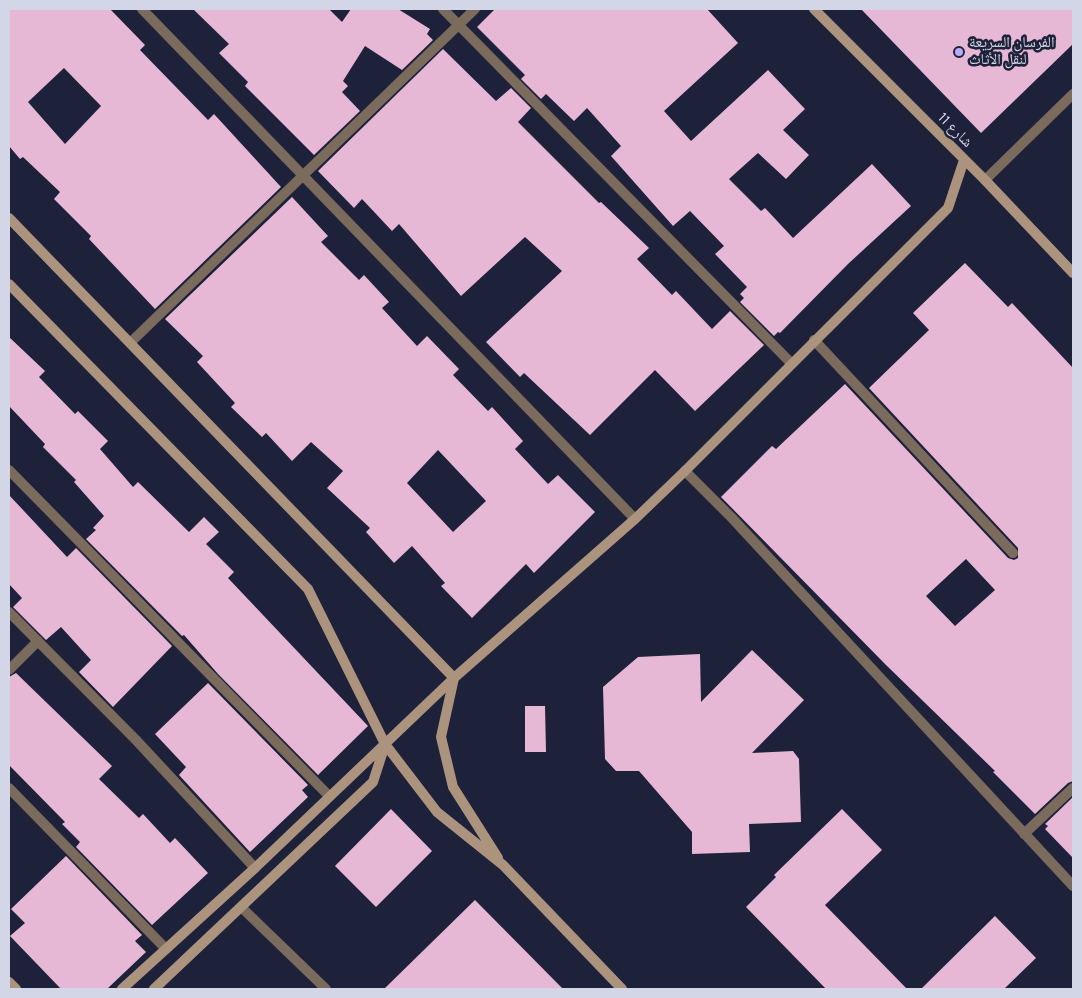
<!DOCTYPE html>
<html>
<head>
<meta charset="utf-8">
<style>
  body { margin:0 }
  #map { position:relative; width:1082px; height:998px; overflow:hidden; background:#1e213a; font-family:Karla,sans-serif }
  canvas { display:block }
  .frame { position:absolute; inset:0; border:10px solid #d3d6e7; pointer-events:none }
</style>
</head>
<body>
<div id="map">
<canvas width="1082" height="998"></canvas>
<div class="frame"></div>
</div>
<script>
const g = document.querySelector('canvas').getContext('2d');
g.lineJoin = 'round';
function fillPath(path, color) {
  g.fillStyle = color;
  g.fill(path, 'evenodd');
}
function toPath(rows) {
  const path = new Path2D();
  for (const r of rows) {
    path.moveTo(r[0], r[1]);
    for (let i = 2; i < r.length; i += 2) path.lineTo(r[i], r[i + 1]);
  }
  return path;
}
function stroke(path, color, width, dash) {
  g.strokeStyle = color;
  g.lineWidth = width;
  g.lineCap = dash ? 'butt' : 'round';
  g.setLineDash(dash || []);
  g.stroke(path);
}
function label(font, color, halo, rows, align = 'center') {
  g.font = font + ' Karla,"Noto Naskh Arabic",sans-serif';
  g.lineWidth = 5;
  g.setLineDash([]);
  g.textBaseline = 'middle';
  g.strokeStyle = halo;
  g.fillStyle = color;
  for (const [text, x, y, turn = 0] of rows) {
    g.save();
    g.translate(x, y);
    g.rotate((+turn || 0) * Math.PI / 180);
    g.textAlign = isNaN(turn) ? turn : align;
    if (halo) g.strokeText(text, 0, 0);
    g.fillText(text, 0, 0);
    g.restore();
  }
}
fillPath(toPath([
  [9,9,110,9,145,45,140,50,208,120,214,114,281,187,155,309,89,239,91,236,54,199,60,192,23,157,20,159,9,146],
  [64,68,101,106,65,144,28,102],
  [193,9,329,9,342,22,351,9,398,9,430,29,427,34,433,40,402,70,365,46,343,81,348,86,342,92,360,111,314,155,245,86,248,82,219,53,229,44],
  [495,9,707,9,738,43,664,111,691,141,768,70,805,109,783,130,809,155,786,179,758,153,729,179,761,211,765,208,793,238,872,164,911,206,848,264,780,333,778,332,774,336,740,302,744,298,740,294,747,287,715,254,724,246,690,211,673,226,611,156,621,146,587,108,574,121,546,94,541,99,521,79,525,75,477,27],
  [861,9,1073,9,1073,44,981,133],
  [443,49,496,101,511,88,531,108,518,122,599,203,601,202,649,248,637,259,672,295,676,291,712,329,730,311,764,345,695,411,655,370,590,435,524,373,520,377,486,342,562,271,525,237,461,296,399,224,392,231,362,199,354,208,318,171],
  [292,197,328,236,321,242,359,280,364,275,389,302,382,308,417,346,427,336,459,369,453,375,488,411,492,407,523,441,515,449,548,484,558,475,595,512,534,573,526,564,472,618,441,586,445,583,412,546,394,563,366,532,370,528,327,488,343,471,311,442,292,461,266,433,262,437,231,407,235,403,197,362,203,356,165,319],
  [438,450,486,501,453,532,407,483],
  [965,263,1008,307,1012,303,1073,368,1073,781,1068,783,1035,814,993,772,995,771,886,665,721,497,772,446,776,449,845,384,1008,558,1014,560,1018,558,1018,548,869,388,929,330,913,313],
  [966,559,995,590,955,626,926,596],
  [9,337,45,371,39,377,75,414,78,411,108,441,100,449,133,487,138,482,189,532,204,517,219,532,206,544,234,572,228,578,368,726,318,775,218,674,184,635,182,636,86,539,96,530,93,528,104,516,74,482,76,480,43,447,45,444,9,406],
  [9,495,67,557,76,548,172,646,113,707,79,672,91,660,61,627,46,640,13,607,22,598,9,584],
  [752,650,804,700,752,753,793,751,799,759,801,822,749,824,750,852,692,854,692,832,639,771,616,771,605,759,603,687,638,657,700,654,701,702],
  [16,673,112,766,99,779,139,818,143,814,170,843,175,838,208,873,152,925,76,847,80,842,62,824,65,822,9,765,9,677],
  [208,683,308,785,302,790,308,797,250,852,179,775,186,767,155,734],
  [525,706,545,706,546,752,525,752],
  [1073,797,1073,858,1045,829,1048,826,1045,824],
  [391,809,432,851,376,907,335,866],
  [842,809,882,850,825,905,907,989,826,989,746,907,776,877,774,875],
  [66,856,142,935,135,941,146,952,107,989,61,989,10,936,25,923,11,909],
  [475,900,563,989,384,989],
  [995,916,1036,958,1004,989,921,989]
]), '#e6b8d5');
stroke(toPath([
  [142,9,635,519],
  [443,9,791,363],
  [814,340,1013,553],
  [131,342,475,9],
  [9,470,329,796],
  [9,612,136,740,255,868],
  [241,907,326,989]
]), '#7a6b5d', 10);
stroke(toPath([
  [985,180,1073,94],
  [685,471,732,518,1073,886],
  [9,670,38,641],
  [9,788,166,949],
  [1024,834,1073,788]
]), '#7a6b5d', 10);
stroke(toPath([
  [814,9,985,180,1073,273],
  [9,218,454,678,441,737,453,787,498,858],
  [9,284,308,589,385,744,437,812,503,865,622,989],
  [9,982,16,989],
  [122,989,255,868,454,678,635,519,685,471,948,208,964,160],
  [154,989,373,782,385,745]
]), '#ac937d', 10);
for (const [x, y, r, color] of [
  [959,52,5,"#b7abf7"]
]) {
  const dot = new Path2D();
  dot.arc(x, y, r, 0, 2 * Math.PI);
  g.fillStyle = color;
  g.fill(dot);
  stroke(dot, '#1e213a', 2);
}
label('15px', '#d3d6e7', '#1e213a', [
  ["الفرسان السريعة",969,43],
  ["لنقل الأثاث",969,60]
], 'left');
label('15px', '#d3d6e7', '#1e213a', [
  ["شارع 11",955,130,45]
]);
</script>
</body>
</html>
